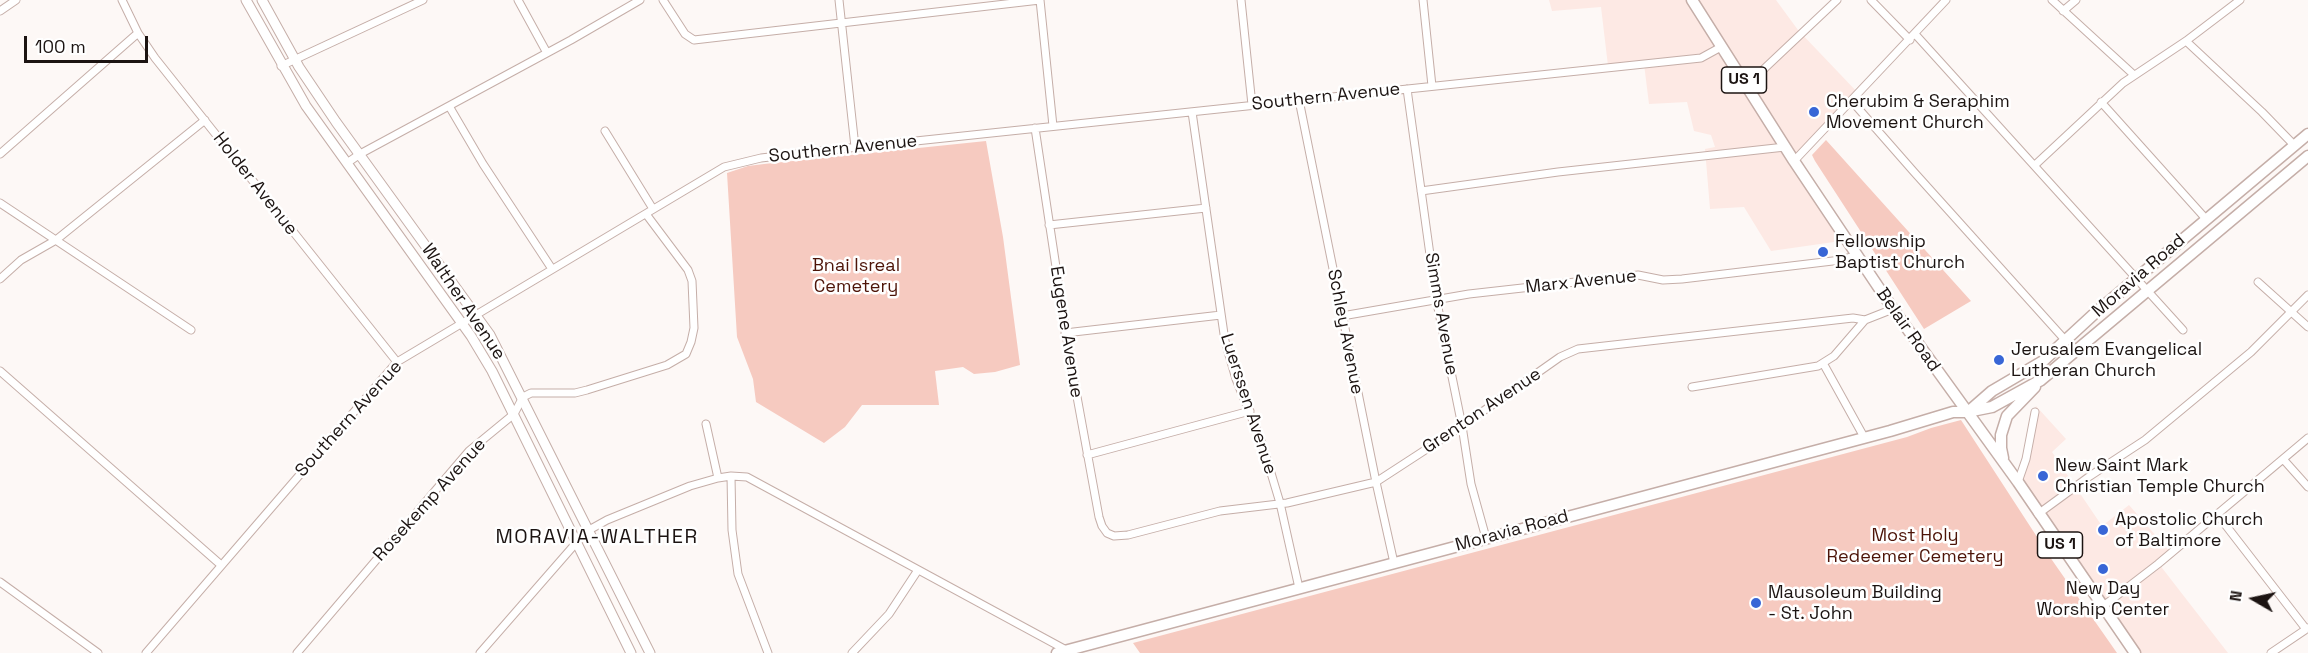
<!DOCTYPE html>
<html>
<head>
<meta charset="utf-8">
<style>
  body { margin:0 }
  #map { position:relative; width:2308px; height:653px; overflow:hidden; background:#fdf8f6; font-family:"Space Grotesk",sans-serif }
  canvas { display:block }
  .north { position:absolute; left:2224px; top:569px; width:60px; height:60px; -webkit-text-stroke:4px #fff; paint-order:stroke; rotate:279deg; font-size:16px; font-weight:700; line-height:24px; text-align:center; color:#1c1412 }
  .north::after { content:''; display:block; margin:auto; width:21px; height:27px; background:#1c1412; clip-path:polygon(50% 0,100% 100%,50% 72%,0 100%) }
  .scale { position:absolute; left:24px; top:36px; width:124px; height:27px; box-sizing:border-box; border:3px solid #1c1412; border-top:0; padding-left:8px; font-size:18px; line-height:21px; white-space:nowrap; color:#1c1412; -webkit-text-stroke:4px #fff; paint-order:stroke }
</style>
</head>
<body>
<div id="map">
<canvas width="2308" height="653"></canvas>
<div class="north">N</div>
<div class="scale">100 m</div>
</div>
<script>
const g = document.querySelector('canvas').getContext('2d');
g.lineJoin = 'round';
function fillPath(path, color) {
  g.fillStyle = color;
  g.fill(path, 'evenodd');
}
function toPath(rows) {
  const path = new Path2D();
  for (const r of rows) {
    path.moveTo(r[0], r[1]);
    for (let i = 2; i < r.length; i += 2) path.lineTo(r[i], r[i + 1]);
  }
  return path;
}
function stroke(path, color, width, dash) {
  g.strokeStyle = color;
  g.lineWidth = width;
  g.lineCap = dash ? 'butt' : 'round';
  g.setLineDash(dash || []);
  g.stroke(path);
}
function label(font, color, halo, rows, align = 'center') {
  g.font = font + ' "Space Grotesk",sans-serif';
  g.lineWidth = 5;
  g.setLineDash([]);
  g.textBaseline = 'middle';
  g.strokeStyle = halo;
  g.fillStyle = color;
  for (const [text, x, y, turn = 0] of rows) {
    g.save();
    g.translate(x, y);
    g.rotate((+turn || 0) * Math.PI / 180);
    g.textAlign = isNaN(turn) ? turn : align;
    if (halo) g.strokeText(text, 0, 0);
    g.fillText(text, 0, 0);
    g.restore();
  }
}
fillPath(toPath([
  [1549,0,1776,0,1798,30,1859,94,1794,161,1844,235,1834,242,1771,251,1744,207,1710,209,1705,149,1715,147,1711,135,1694,131,1687,102,1649,104,1644,64,1608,66,1601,7,1552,11],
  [2036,406,2066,439,2052,452,2102,526,2129,505,2171,553,2159,564,2228,653,2135,653,2019,480]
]), '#fde9e4');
fillPath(toPath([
  [1826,140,1971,301,1924,329,1815,161,1812,155],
  [986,141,1003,237,1020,365,995,372,974,374,963,367,935,371,939,405,862,405,845,427,824,443,756,402,753,379,737,337,727,173,748,166,764,164],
  [1961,420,2052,560,2117,653,1140,653,1133,643,1907,437,1931,428]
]), '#f6cac0');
const minor = toPath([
  [122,0,138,33,155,58,397,362],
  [518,0,547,53],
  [663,0,685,34,694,40,1040,0,1053,126],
  [839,0,855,147],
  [1241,0,1252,105],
  [1423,0,1432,86],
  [1871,0,1910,40],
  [2052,0,2134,75],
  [0,11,16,0],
  [2063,11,2076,0],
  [1915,34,2183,330],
  [2186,41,2262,112,2294,145],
  [281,66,423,0],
  [1748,84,1837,0],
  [1407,89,1436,298,1462,426,1471,484,1486,538],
  [1299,100,1376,482,1394,563],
  [1853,100,1857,107,1914,172,2066,341],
  [2101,102,2206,219],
  [449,106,483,164,552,269],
  [1192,112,1225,341,1236,379,1262,443,1280,503,1299,588],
  [1035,128,1069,353,1099,517,1102,526,1107,533,1114,536,1128,535,1220,511,1287,503,1376,482,1462,426,1560,357,1578,349,1853,318,1865,320],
  [605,131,653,209],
  [0,154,138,33],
  [1794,161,1946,0],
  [347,163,360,154,571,40,640,0],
  [2035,165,2123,83,2186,41,2240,0],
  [1421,191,1558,172,1785,147],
  [0,203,191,330],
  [1049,225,1206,208],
  [0,279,21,260,56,240,205,120],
  [2258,282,2308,327],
  [1342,316,1469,294,1638,275,1663,280,1682,279,1841,260,1857,255],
  [1065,333,1221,315],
  [1823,363,1864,437],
  [0,371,221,565],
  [1692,387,1818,366,1834,356,1865,320,1893,309],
  [706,424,718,478],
  [1087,455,1250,411],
  [2283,459,2308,487],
  [731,476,732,530,738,574,768,653],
  [2018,482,2026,459,2035,412],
  [2038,514,2090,476,2145,440,2251,352,2308,295],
  [2217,514,2306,629],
  [589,530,607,520,690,486,718,478,731,476,747,477,1068,651],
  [0,582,98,653],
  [2102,607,2158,564,2308,438],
  [146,653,397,362,724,167,761,158,840,149,1701,58,1721,47],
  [297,653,469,451,514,414,523,397,531,393,575,393,587,390,667,365,686,354,691,342,694,328,692,281,688,270,646,214],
  [480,653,576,543],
  [852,653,889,614,918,570],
  [2271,653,2308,628]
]);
const secondary = toPath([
  [246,0,306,106,471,336,492,371,631,653],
  [262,0,299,67,336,122,490,335,650,653]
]);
const primary = toPath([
  [1692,0,1794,161,1893,309,2018,482,2135,653],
  [1968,412,1992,391,2043,361,2094,314,2308,134],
  [2003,458,2001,448,2001,435,2007,416,2035,387],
  [1057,653,1890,431,1953,412,1967,412,1992,407,2041,380,2308,156]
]);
stroke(minor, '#c5aea8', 9);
stroke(secondary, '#c5aea8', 11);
stroke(primary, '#c5aea8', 13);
stroke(minor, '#fff', 7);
stroke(secondary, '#fff', 9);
stroke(primary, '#fff', 10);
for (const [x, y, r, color] of [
  [1814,112,6,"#3866d6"],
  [1823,252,6,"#3866d6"],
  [1999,360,6,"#3866d6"],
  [2043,476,6,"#3866d6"],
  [2103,530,6,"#3866d6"],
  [2103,569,6,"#3866d6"],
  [1756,603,6,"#3866d6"]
]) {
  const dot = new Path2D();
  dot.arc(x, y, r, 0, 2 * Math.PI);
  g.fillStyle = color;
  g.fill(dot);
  stroke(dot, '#fff', 2);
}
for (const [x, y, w] of [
  [1744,80,45],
  [2060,545,45]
]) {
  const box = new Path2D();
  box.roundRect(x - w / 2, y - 13, w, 26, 4.5);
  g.fillStyle = '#fff';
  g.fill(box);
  stroke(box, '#1c1412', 1.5);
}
label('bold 16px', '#1c1412', null, [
  ["US 1",1744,80],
  ["US 1",2060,545]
]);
label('18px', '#1c1412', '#fff', [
  ["Southern Avenue",1326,97,-6],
  ["Southern Avenue",843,149,-6],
  ["Holder Avenue",255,184,52],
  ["Moravia Road",2139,276,-41],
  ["Marx Avenue",1581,282,-6],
  ["Walther Avenue",463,302,56],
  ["Simms Avenue",1441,314,80],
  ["Belair Road",1908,330,55],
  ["Eugene Avenue",1066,332,81],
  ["Schley Avenue",1345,332,79],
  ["Luerssen Avenue",1248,404,72],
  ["Grenton Avenue",1482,411,-34],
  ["Southern Avenue",349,419,-48],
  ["Rosekemp Avenue",430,500,-48],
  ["Moravia Road",1512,531,-15]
]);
label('18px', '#1c1412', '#fff', [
  ["Cherubim & Seraphim",1826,102],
  ["Movement Church",1826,123],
  ["Fellowship",1835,242],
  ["Baptist Church",1835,263],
  ["Jerusalem Evangelical",2011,350],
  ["Lutheran Church",2011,371],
  ["New Saint Mark",2055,466],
  ["Christian Temple Church",2055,487],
  ["Apostolic Church",2115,520],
  ["of Baltimore",2115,541],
  ["New Day",2103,589,"center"],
  ["Worship Center",2103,610,"center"],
  ["Mausoleum Building",1768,593],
  ["- St. John",1768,614]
], 'left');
label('18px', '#4d1408', '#fff', [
  ["Bnai Isreal",856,266],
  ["Cemetery",856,287],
  ["Most Holy",1915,536],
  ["Redeemer Cemetery",1915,557]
]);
g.letterSpacing = '1.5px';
label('20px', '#1c1412', '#fff', [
  ["MORAVIA-WALTHER",597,538]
]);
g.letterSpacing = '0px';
</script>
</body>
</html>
